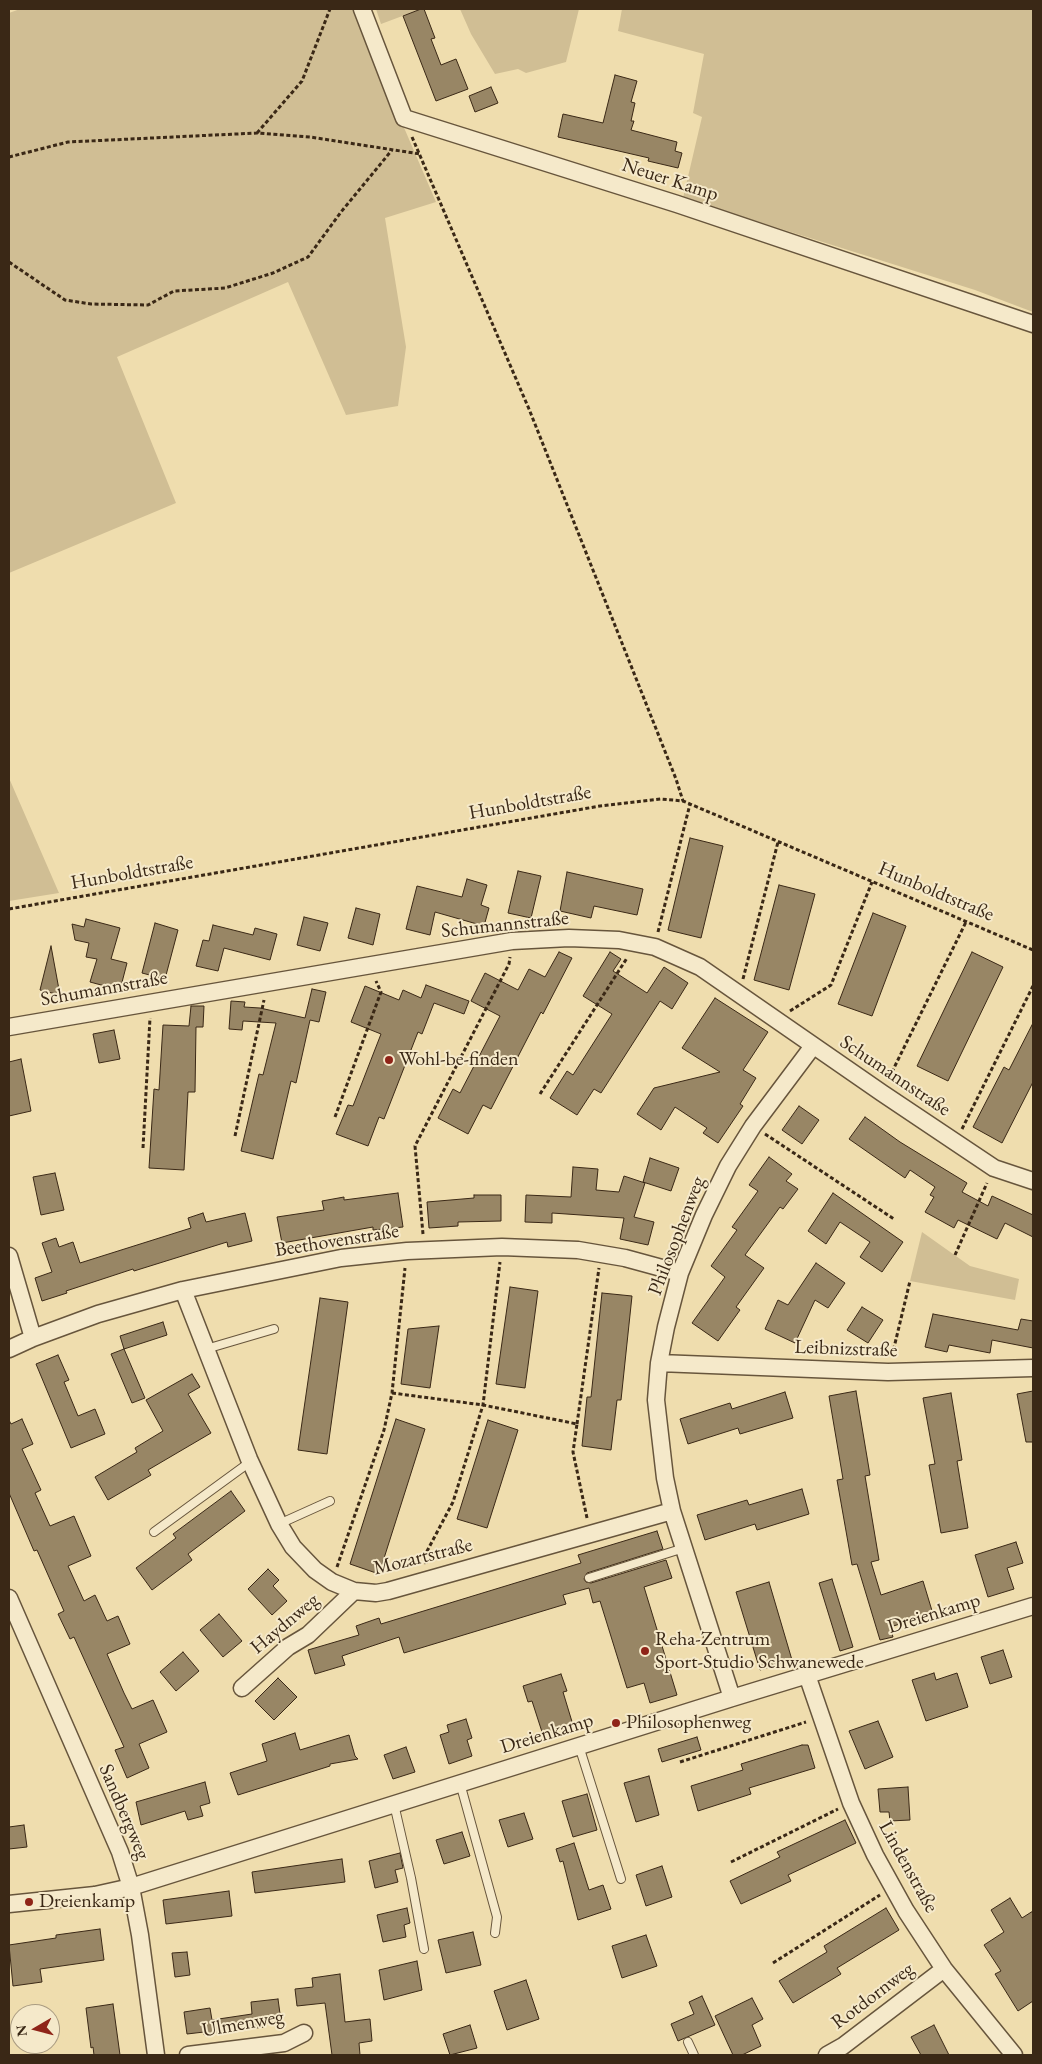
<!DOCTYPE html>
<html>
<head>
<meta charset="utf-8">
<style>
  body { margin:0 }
  #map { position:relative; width:1042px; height:2064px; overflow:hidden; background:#efddae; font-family:"EB Garamond",serif }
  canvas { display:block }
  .frame { position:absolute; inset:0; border:10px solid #3a2816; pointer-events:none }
  .north { position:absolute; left:10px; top:2004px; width:50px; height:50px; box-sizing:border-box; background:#f5e9ca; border:1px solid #aa9c82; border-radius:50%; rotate:262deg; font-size:14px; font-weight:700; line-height:20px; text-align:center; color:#3a2816 }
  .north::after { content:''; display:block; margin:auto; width:18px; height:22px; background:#8f2418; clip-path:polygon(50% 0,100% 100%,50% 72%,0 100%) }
</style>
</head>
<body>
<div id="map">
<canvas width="1042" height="2064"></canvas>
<div class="frame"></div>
<div class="north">N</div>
</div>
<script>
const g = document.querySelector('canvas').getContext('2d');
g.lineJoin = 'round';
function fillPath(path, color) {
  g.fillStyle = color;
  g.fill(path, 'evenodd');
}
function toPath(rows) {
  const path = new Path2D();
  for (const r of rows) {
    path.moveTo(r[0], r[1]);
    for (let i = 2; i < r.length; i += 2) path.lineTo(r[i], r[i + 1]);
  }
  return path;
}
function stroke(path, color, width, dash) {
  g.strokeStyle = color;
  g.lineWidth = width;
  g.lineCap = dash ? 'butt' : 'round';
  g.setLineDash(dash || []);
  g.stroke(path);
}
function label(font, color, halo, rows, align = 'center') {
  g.font = font + ' "EB Garamond",serif';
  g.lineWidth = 4;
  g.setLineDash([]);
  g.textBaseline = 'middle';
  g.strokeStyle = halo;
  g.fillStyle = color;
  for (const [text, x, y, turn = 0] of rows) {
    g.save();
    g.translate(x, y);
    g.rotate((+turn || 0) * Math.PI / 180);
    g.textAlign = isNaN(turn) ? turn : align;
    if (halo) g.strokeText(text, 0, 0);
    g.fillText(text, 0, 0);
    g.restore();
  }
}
fillPath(toPath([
  [20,9,353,9,436,202,385,218,406,347,398,406,346,415,288,282,117,357,176,503,9,573,9,13],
  [376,9,421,9,381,24],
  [460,9,579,9,566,62,526,73,518,69,495,74,471,34],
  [622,9,1033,9,1033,312,975,290,683,198,702,117,693,113,704,54,618,31],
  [9,778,59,893,9,901],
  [922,1232,970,1266,1019,1279,1015,1300,910,1281]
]), '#d0be94');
const building = toPath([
  [421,9,424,9,435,38,431,39,441,65,456,59,468,89,436,101,403,16,421,9],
  [615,75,637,81,631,102,635,103,631,121,634,121,631,130,677,142,675,151,682,153,678,168,648,161,649,158,558,137,563,114,603,123,615,75],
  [491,87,498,103,475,112,469,96,491,87],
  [690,838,723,846,701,938,668,930,690,838],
  [518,871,541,876,531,918,508,913,518,871],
  [567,872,643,889,637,915,594,906,591,918,560,911,567,872],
  [467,879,487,885,481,905,489,908,484,926,435,912,430,935,406,929,417,886,462,897,467,879],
  [779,885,815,894,789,990,754,980,779,885],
  [356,908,380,914,373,945,348,938,356,908],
  [873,913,906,926,872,1016,838,1004,873,913],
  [304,917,328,923,320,951,297,945,304,917],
  [86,919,120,928,111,959,127,963,120,990,90,982,97,959,86,957,89,943,75,940,72,924,84,927,86,919],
  [155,923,178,930,165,979,142,973,155,923],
  [213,925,253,935,255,928,277,934,270,960,224,948,218,971,196,966,203,940,209,941,213,925],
  [51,946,60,995,40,990,51,946],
  [559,952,572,958,543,1014,541,1012,491,1109,483,1105,468,1134,438,1118,453,1089,460,1093,500,1016,471,1001,485,973,518,990,529,969,545,977,559,952],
  [610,952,621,959,613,971,647,993,664,967,688,983,672,1009,660,1001,601,1093,594,1089,577,1115,550,1098,567,1071,573,1075,612,1014,583,996,610,952],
  [972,952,1003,967,948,1081,917,1066,972,952],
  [426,985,469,1001,464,1014,434,1003,422,1034,418,1032,384,1119,379,1117,368,1146,336,1134,348,1105,353,1106,381,1034,351,1022,365,986,399,1000,403,990,421,998,426,985],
  [312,989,326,992,319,1022,310,1020,296,1083,291,1081,273,1159,241,1151,259,1074,263,1075,276,1023,243,1021,242,1030,229,1029,231,1001,245,1002,244,1007,260,1008,305,1018,312,989],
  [715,998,768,1032,743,1070,756,1078,740,1104,743,1106,718,1143,703,1133,707,1128,675,1107,661,1130,637,1114,654,1088,720,1072,682,1048,715,998],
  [191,1006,204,1006,203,1027,196,1027,195,1092,188,1092,184,1170,149,1168,154,1089,159,1090,163,1025,189,1026,191,1006],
  [1033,1023,1033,1082,1002,1143,973,1127,1004,1067,1009,1070,1033,1023],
  [114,1030,120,1059,99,1063,93,1034,114,1030],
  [21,1059,31,1111,9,1116,9,1062,21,1059],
  [799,1106,819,1120,802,1144,782,1130,799,1106],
  [865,1117,900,1142,967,1183,962,1192,988,1206,992,1196,1033,1215,1033,1237,1005,1223,997,1239,958,1220,954,1228,925,1212,934,1197,930,1195,935,1187,910,1170,905,1178,849,1139,865,1117],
  [769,1157,792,1174,786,1181,798,1189,783,1209,780,1207,745,1255,764,1268,736,1307,740,1310,718,1341,692,1323,725,1277,711,1266,737,1230,732,1227,758,1191,749,1185,769,1157],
  [650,1158,679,1168,671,1191,643,1182,650,1158],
  [573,1167,598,1169,596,1190,619,1192,624,1176,645,1183,634,1217,654,1222,648,1245,620,1239,624,1218,552,1213,552,1223,525,1222,526,1195,571,1197,573,1167],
  [55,1173,64,1210,41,1215,33,1177,55,1173],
  [398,1193,403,1227,373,1230,373,1227,282,1243,277,1217,324,1210,322,1201,344,1197,344,1200,398,1193],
  [833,1193,903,1242,882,1272,860,1257,870,1242,840,1222,826,1244,808,1231,833,1193],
  [474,1195,501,1195,501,1221,458,1222,458,1226,429,1228,427,1202,474,1198,474,1195],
  [203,1213,206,1222,245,1213,252,1241,228,1247,227,1242,134,1271,133,1269,66,1291,67,1293,42,1301,35,1278,52,1272,42,1243,56,1238,59,1247,73,1242,80,1263,191,1228,188,1218,203,1213],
  [816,1263,845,1283,828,1308,815,1300,795,1343,765,1329,778,1300,788,1305,816,1263],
  [510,1287,538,1291,525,1388,496,1384,510,1287],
  [602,1293,632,1296,621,1400,617,1400,611,1450,582,1446,587,1397,591,1397,602,1293],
  [320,1298,348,1302,327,1454,298,1450,320,1298],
  [862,1307,883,1320,868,1343,847,1330,862,1307],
  [933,1314,1018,1330,1021,1319,1033,1321,1033,1348,992,1340,990,1353,949,1345,947,1352,925,1347,933,1314],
  [163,1322,167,1335,124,1349,120,1336,163,1322],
  [439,1326,430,1388,401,1384,408,1329,439,1326],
  [124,1349,145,1398,132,1403,111,1354,124,1349],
  [58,1355,69,1380,64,1382,78,1416,95,1409,105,1434,71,1448,36,1364,58,1355],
  [192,1374,200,1387,188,1394,211,1433,148,1470,151,1475,108,1500,95,1477,137,1452,135,1448,163,1431,146,1400,192,1374],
  [856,1391,870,1475,865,1476,879,1560,871,1562,881,1595,923,1581,933,1614,890,1627,893,1637,880,1640,857,1564,852,1565,837,1480,843,1479,829,1396,856,1391],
  [1033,1391,1033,1442,1026,1442,1017,1394,1033,1391],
  [785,1392,793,1418,740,1434,738,1428,688,1444,680,1419,730,1403,732,1409,785,1392],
  [951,1393,962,1460,957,1461,968,1528,941,1533,929,1465,935,1464,923,1398,951,1393],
  [22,1419,33,1444,22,1449,41,1490,35,1493,50,1526,74,1516,91,1556,68,1566,84,1601,95,1595,107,1621,118,1616,130,1644,107,1654,124,1693,132,1709,153,1700,167,1732,139,1744,149,1768,127,1778,115,1750,124,1747,74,1637,70,1639,58,1614,64,1611,37,1550,34,1551,9,1493,9,1420,11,1424,22,1419],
  [396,1419,425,1429,379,1574,350,1564,396,1419],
  [488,1420,518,1430,487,1528,457,1519,488,1420],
  [802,1489,809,1514,757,1530,755,1524,705,1540,697,1515,747,1500,749,1505,802,1489],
  [231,1491,245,1511,188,1554,192,1560,152,1590,136,1568,176,1538,173,1534,231,1491],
  [657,1531,663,1549,587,1573,584,1579,586,1582,591,1583,666,1560,672,1578,644,1587,677,1695,650,1703,644,1683,627,1688,600,1601,593,1603,589,1588,563,1595,566,1604,404,1653,399,1637,342,1656,345,1665,315,1674,308,1650,359,1635,356,1626,379,1618,381,1624,581,1563,578,1555,657,1531],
  [1016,1542,1023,1563,1007,1568,1014,1589,988,1597,975,1555,1016,1542],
  [268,1569,279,1580,273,1586,287,1601,272,1615,248,1589,268,1569],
  [832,1579,853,1647,840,1651,819,1583,832,1579],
  [769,1582,792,1660,760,1670,736,1592,769,1582],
  [219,1614,242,1641,223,1657,200,1630,219,1614],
  [1003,1650,1012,1677,990,1684,981,1657,1003,1650],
  [183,1652,199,1671,176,1691,160,1672,183,1652],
  [934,1673,936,1680,957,1673,968,1707,926,1721,912,1680,934,1673],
  [561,1674,567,1691,563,1692,573,1725,543,1735,532,1701,528,1702,523,1686,561,1674],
  [278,1678,297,1697,274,1720,255,1701,278,1678],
  [466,1719,472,1738,467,1740,472,1756,449,1764,440,1735,449,1732,447,1725,466,1719],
  [878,1721,893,1757,865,1769,849,1731,878,1721],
  [295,1733,300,1750,349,1735,355,1756,358,1759,330,1764,330,1766,238,1795,230,1773,267,1761,262,1744,295,1733],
  [697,1737,701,1750,662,1762,658,1749,697,1737],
  [802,1745,808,1745,815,1768,749,1788,751,1794,698,1811,691,1786,743,1770,741,1764,802,1745],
  [406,1747,415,1772,393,1779,384,1755,406,1747],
  [649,1776,659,1815,636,1822,624,1783,649,1776],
  [205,1782,210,1803,200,1806,203,1816,188,1820,185,1811,141,1825,136,1802,205,1782],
  [908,1787,910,1820,890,1821,889,1812,880,1812,878,1789,908,1787],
  [587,1794,597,1830,573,1837,562,1801,587,1794],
  [524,1813,533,1839,508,1847,499,1820,524,1813],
  [845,1820,856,1843,788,1875,791,1881,741,1904,730,1881,780,1857,777,1852,845,1820],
  [24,1825,27,1847,9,1849,9,1827,24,1825],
  [462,1832,470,1856,444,1864,436,1840,462,1832],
  [574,1843,589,1890,603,1885,611,1909,578,1920,563,1861,560,1862,556,1849,574,1843],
  [400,1853,403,1868,395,1870,398,1882,375,1888,369,1861,400,1853],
  [342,1859,345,1882,255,1893,252,1872,342,1859],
  [662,1866,672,1897,646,1906,636,1875,662,1866],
  [229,1891,232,1916,166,1924,163,1900,229,1891],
  [1010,1898,1022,1918,1033,1911,1033,2001,1018,2011,995,1974,1001,1971,984,1945,1004,1932,991,1910,1010,1898],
  [407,1908,410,1923,404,1925,406,1937,383,1942,377,1915,407,1908],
  [886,1908,899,1930,837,1968,841,1974,793,2003,779,1981,827,1952,824,1946,886,1908],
  [100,1929,104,1960,40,1969,42,1982,13,1986,9,1945,56,1938,56,1935,100,1929],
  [473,1932,481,1965,446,1973,438,1940,473,1932],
  [646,1935,657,1966,622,1978,612,1946,646,1935],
  [187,1952,190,1975,175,1977,172,1953,187,1952],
  [417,1961,422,1990,384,2000,379,1970,417,1961],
  [340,1974,345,2022,370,2019,372,2041,359,2043,360,2055,332,2055,325,2003,297,2006,295,1989,313,1987,312,1978,340,1974],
  [526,1980,539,2019,507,2030,494,1991,526,1980],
  [702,1996,715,2025,678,2041,671,2024,694,2014,689,2002,702,1996],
  [752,1998,763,2019,752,2025,761,2046,742,2055,733,2055,715,2016,752,1998],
  [278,1999,281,2021,264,2024,264,2027,204,2035,204,2032,187,2034,184,2012,210,2008,212,2020,252,2014,251,2002,278,1999],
  [113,2004,120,2055,94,2055,93,2047,91,2048,86,2008,113,2004],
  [470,2025,477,2048,450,2055,443,2034,470,2025],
  [934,2025,949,2055,921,2055,911,2037,934,2025]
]);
fillPath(building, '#988665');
stroke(building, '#3a2816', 1);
const lane = toPath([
  [206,1349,274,1329],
  [279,1524,330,1501],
  [154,1532,250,1462],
  [589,1578,684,1548],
  [579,1746,621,1879],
  [460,1783,497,1917,495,1933],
  [394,1804,411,1878,424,1949],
  [688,2042,694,2055]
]);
const street = toPath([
  [362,9,404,118,677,204,1033,324],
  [9,1027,512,941,569,938,619,940,655,947,700,967,882,1093,994,1168,1033,1181],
  [9,1256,33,1338],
  [183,1290,249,1459,279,1524,293,1547,315,1570,332,1582,354,1591,376,1593,388,1591,672,1511],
  [9,1349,33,1338,98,1314,183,1290,341,1258,407,1251,502,1247,578,1250,625,1258,680,1273],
  [659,1363,888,1372,1033,1368],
  [9,1598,120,1852,131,1887,140,1935,156,2055],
  [807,1675,851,1803,875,1855,906,1911,944,1969,1014,2055],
  [242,1688,288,1647,308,1635,354,1591],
  [732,1698,672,1511,665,1478,656,1400,659,1363,666,1327,680,1273,704,1215,728,1166,753,1126,813,1046],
  [9,1904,95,1895,131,1887,732,1698,1033,1606],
  [188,2055,284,2043,304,2033],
  [827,2055,843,2046,944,1969]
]);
stroke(lane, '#67553c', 10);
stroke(street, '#67553c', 19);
stroke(toPath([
  [257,133,302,81,330,9],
  [412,137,529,409,676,779,683,801],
  [9,157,68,142,257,133,310,137,420,154],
  [9,262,65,300,91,304,148,305,174,291,225,288,273,273,308,257,341,212,392,150],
  [9,909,600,806,661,799,683,801,1033,950],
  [658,932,690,804],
  [743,979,778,842],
  [790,1011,831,985,872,882],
  [889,1078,966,922],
  [540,1094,627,958],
  [335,1117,381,992,376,981],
  [962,1129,1033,986],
  [765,1134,894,1219],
  [235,1136,264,1000],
  [143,1148,150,1018],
  [423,1234,415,1146,509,964,510,957],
  [955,1255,987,1183],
  [892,1356,910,1281],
  [392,1393,483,1405,577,1424,573,1452,587,1518],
  [577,1424,599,1268],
  [426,1564,425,1555,453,1502,483,1405,500,1262],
  [337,1567,384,1430,392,1393,405,1268],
  [680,1762,806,1722],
  [731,1862,838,1809],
  [773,1963,880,1895]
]), '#3a2816', 3, [4, 2.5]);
stroke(lane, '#f5e9ca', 8);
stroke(street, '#f5e9ca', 16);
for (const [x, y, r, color] of [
  [389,1060,5,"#8f2418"],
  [645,1651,5,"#8f2418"],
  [616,1723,5,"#8f2418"],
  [29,1902,5,"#8f2418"]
]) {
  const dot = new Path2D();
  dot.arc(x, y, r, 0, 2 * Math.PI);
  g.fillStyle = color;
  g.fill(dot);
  stroke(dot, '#f5e9ca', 2);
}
label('20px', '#3a2816', '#f5e9ca', [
  ["Neuer Kamp",670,180,18],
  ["Hunboldtstraße",530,803,-10],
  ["Hunboldtstraße",132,873,-10],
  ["Hunboldtstraße",936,892,23],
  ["Schumannstraße",505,925,-6],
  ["Schumannstraße",104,989,-10],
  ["Schumannstraße",895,1076,34],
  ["Philosophenweg",677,1236,-69],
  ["Beethovenstraße",337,1241,-9],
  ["Leibnizstraße",846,1349,2],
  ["Mozartstraße",423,1557,-14],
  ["Dreienkamp",934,1614,-17],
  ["Haydnweg",285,1624,-40],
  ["Dreienkamp",547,1734,-17],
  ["Sandbergweg",124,1812,67],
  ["Lindenstraße",908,1867,61],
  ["Rotdornweg",873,1996,-37],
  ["Ulmenweg",243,2024,-10]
]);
label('20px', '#3a2816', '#f5e9ca', [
  ["Wohl-be-finden",399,1060],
  ["Reha-Zentrum",655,1640],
  ["Sport-Studio Schwanewede",655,1663],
  ["Philosophenweg",626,1723],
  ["Dreienkamp",39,1902]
], 'left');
</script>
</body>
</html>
